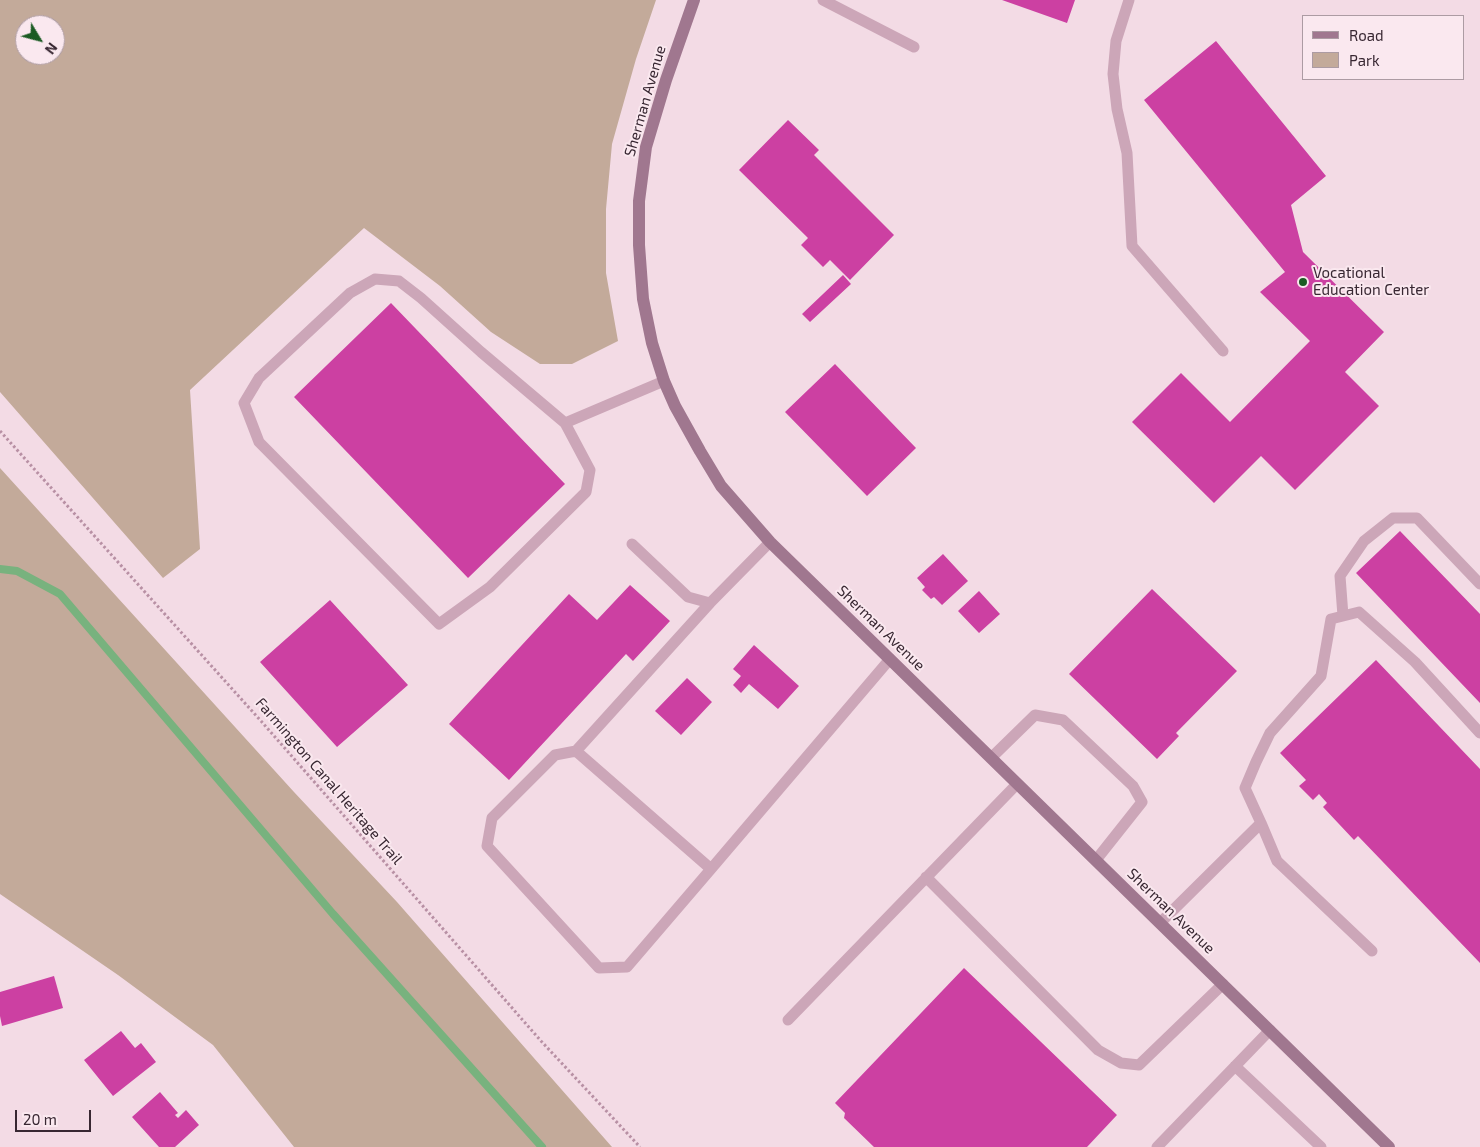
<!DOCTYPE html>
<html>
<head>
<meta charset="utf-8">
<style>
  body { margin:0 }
  #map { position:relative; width:1480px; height:1147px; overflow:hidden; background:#f3dbe5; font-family:"Exo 2",sans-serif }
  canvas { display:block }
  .legend { position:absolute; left:1302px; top:15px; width:162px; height:65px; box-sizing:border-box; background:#fae8ef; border:1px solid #ac9ba3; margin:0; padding:6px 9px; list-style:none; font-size:15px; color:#382732 }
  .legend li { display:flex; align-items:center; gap:10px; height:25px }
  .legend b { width:25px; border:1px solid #ac9ba3 }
  .north { position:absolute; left:15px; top:15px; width:50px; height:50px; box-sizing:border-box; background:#fae8ef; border:1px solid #ac9ba3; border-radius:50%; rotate:127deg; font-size:14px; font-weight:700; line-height:20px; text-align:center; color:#382732 }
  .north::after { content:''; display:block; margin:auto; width:18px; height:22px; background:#1b5b23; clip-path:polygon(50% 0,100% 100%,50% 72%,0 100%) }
  .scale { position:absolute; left:15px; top:1110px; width:76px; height:22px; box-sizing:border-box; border:2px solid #382732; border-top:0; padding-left:6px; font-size:15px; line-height:18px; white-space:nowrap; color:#382732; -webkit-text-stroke:4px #fae8ef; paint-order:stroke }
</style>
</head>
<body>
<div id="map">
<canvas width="1480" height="1147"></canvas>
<ul class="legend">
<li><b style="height:6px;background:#a0778f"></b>Road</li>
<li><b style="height:14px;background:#c3aa9a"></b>Park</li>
</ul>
<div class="north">N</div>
<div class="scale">20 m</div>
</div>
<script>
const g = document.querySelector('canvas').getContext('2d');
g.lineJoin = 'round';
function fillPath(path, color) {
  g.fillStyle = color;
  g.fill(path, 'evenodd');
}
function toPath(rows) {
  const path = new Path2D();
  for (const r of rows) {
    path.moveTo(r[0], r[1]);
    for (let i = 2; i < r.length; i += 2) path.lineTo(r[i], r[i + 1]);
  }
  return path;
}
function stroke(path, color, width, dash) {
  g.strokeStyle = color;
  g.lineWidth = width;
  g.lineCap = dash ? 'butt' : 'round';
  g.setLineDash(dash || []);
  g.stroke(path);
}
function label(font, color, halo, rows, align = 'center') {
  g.font = font + ' "Exo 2",sans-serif';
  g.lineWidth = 4;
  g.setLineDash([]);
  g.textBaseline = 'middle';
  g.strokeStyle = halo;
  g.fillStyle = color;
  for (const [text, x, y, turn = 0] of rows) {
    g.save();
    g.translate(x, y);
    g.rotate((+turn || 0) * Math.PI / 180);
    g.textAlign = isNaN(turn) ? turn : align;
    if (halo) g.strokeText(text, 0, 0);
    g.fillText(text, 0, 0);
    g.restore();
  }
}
fillPath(toPath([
  [0,0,656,0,636,59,612,144,606,209,606,273,618,341,572,364,540,364,491,332,440,286,364,228,190,390,200,549,163,578,0,392],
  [25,25,55,25,55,55,25,55],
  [0,468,294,792,397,902,612,1147,294,1147,213,1045,118,975,0,894]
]), '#c3aa9a');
stroke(toPath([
  [0,569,17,571,60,594,333,914,542,1147]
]), '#78b27e', 8);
fillPath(toPath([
  [1002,0,1075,0,1067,23],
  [1216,41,1326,176,1291,205,1303,252,1384,332,1345,372,1379,406,1295,490,1261,456,1214,503,1132,422,1181,373,1230,422,1310,341,1260,292,1285,272,1144,100],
  [788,120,819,150,814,155,894,235,850,280,830,260,823,267,801,245,808,238,739,170],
  [843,275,851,284,810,322,802,314],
  [391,303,565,484,468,578,294,397],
  [835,364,916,448,867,496,785,412],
  [1400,531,1480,614,1480,703,1356,573],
  [943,554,968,581,942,605,934,597,931,599,922,590,925,587,917,578],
  [630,585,670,621,633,661,626,654,509,780,449,724,569,594,597,620],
  [1152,589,1237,671,1176,733,1179,736,1157,759,1069,674],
  [979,591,1000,614,979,633,958,611],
  [330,600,408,685,337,747,260,662],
  [754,645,799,686,778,709,749,684,741,693,733,685,741,676,733,669],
  [1376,660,1480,769,1480,963,1358,836,1354,840,1323,807,1327,803,1319,794,1313,800,1299,786,1306,780,1280,753],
  [687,678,712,702,681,735,655,711],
  [964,968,1117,1115,1087,1147,874,1147,844,1118,845,1113,835,1103],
  [54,976,63,1008,2,1026,0,1016,0,992],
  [121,1031,135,1048,141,1043,156,1062,113,1096,84,1060],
  [160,1092,178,1113,175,1115,178,1118,186,1110,199,1125,175,1147,159,1147,132,1117]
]), '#cc40a2');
stroke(toPath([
  [0,431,261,721,541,1041,640,1147]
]), '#b890a4', 3, [2.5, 2.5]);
stroke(toPath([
  [823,0,914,47],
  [1129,0,1116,41,1113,74,1117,109,1127,153,1132,246,1223,351],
  [375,279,399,281,421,298,481,352,565,423,590,470,586,492,490,587,439,624,259,442,244,403,259,378,350,293,375,279],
  [565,423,664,381],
  [632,544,688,597,710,603,770,542],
  [1343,616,1340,576,1364,541,1393,518,1417,518,1480,584],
  [576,751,710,603],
  [991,758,1035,715,1063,720,1133,786,1142,802,1096,860],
  [1261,823,1245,788,1256,762,1270,733,1321,676,1331,619,1359,612,1415,662,1480,733],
  [711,869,576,751,555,755,492,818,487,846,599,968,627,967,711,869,890,659],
  [926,877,1098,1050,1121,1063,1139,1065,1223,984],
  [1160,923,1261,823,1277,861,1372,951],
  [788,1020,1017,784],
  [1235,1066,1321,1147],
  [1157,1147,1270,1030]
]), '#cca6b8', 11);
stroke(toPath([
  [694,0,666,80,646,147,639,201,639,245,643,299,652,343,664,381,675,406,700,451,721,486,770,542,1389,1147]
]), '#a0778f', 12);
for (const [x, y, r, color] of [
  [1303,282,5,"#1b5b23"]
]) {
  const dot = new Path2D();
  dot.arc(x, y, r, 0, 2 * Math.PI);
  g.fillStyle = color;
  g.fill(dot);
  stroke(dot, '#fae8ef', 2);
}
label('15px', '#382732', '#fae8ef', [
  ["Sherman Avenue",645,101,-74],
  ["Sherman Avenue",881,628,44],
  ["Farmington Canal Heritage Trail",329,781,49],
  ["Sherman Avenue",1171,911,44]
]);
label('15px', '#382732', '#fae8ef', [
  ["Vocational",1313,273],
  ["Education Center",1313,290]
], 'left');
</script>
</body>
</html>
